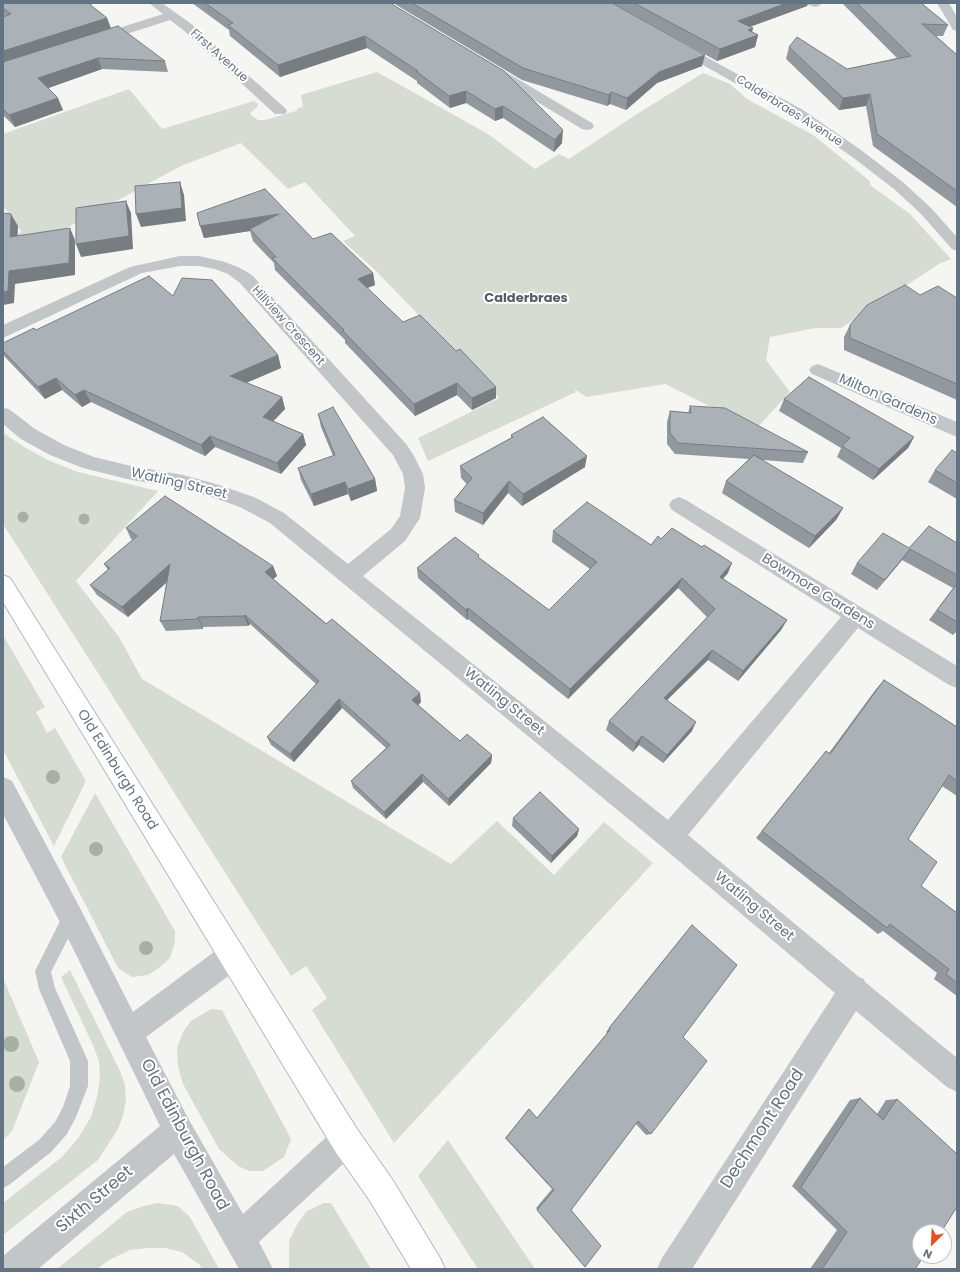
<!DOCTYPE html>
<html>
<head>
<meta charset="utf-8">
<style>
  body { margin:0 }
  #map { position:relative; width:960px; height:1272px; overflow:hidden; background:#f5f5f1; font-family:Poppins,sans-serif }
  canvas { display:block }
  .frame { position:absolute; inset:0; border:4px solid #627483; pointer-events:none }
  .north { position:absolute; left:912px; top:1224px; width:40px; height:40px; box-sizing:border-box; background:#fff; border:1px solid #c0c7cd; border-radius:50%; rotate:204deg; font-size:11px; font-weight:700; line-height:16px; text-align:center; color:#627483 }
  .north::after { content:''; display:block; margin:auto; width:14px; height:18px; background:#eb4f1b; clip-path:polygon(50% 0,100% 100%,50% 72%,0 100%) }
</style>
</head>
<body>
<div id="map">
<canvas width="960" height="1272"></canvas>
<div class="frame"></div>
<div class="north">N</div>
</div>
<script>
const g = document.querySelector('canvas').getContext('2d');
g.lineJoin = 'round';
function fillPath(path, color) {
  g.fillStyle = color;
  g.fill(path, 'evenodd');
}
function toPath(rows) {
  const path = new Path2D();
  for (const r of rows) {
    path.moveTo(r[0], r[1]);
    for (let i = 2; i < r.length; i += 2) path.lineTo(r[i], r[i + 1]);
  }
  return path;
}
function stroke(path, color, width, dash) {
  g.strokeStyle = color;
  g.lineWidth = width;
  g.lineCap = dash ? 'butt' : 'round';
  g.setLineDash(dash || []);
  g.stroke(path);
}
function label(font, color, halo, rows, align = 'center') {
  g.font = font + ' Poppins,sans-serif';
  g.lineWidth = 4;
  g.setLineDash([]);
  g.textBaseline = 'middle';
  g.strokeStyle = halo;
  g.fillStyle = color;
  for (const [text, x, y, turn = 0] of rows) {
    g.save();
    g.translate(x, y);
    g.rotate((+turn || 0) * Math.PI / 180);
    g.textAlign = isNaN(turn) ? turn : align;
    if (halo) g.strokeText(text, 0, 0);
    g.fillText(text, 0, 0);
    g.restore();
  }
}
fillPath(toPath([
  [377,72,488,134,535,169,559,154,569,159,637,114,703,73,730,84,747,99,813,135,870,181,870,185,910,214,951,259,939,264,841,328,815,328,770,337,766,360,790,392,756,429,665,384,587,397,574,389,576,392,428,461,418,438,499,398,376,271,343,241,355,236,305,182,288,189,241,143,181,166,72,225,29,245,3,239,22,232,3,206,3,134,129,89,162,129,254,101,258,104,257,107,250,113,251,115,258,120,265,120,296,111,298,108,303,107,301,95],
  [3,433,26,448,50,461,78,472,158,491,76,581,119,637,142,679,451,864,497,821,554,875,604,822,653,863,394,1143,312,1010,327,998,306,966,291,976,3,524],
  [3,635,45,707,36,712,47,733,55,728,86,781,54,846,3,750],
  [95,793,175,931,175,942,170,958,159,968,148,975,132,977,118,968,61,857],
  [70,970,120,1071,125,1085,126,1099,123,1116,118,1129,98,1160,3,1235,3,1203,62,1157,79,1137,91,1117,97,1097,100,1079,99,1061,93,1045,61,977],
  [3,978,39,1062,12,1131,3,1140],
  [211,1009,222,1010,291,1139,284,1157,263,1171,249,1171,238,1166,219,1149,183,1084,178,1066,177,1048,183,1032,191,1021],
  [448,1140,535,1269,478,1269,418,1176],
  [158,1203,178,1206,190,1217,219,1269,202,1269,200,1265,182,1252,165,1248,149,1248,130,1250,109,1260,97,1269,57,1269,127,1212,144,1206],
  [324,1203,331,1203,371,1269,289,1269,289,1241,298,1223,307,1211]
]), '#d6dcd2');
const secondary = toPath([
  [3,575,10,578,357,1129,392,1179,440,1258,445,1269,411,1269,370,1201,335,1151,3,602,3,575]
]);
stroke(secondary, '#b4b9be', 2);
fillPath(toPath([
  [71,909,77,911,79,917,51,972,55,988,88,1061,88,1086,76,1117,67,1134,51,1152,9,1185,3,1188,3,1167,39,1140,55,1122,63,1107,70,1086,70,1061,39,989,35,971,65,911,71,909]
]), '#c2c6c9');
fillPath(toPath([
  [149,3,162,3,190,23,285,108,287,111,285,114,275,114,182,29,170,20,99,43,95,44,91,43,89,40,91,37,163,14,149,3],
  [806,3,820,3,821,4,819,6,815,7,808,5,806,3],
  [937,3,949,3,957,17,957,31,953,30,937,3],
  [677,41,803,110,861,150,904,183,931,208,957,237,957,251,952,249,921,214,894,189,851,156,793,116,673,48,671,45,673,42,677,41],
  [490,64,494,65,592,123,594,126,592,129,587,130,582,129,486,71,484,68,486,65,490,64],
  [180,256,199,256,225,262,240,268,252,275,407,445,414,456,423,474,425,488,420,518,405,541,363,576,668,820,841,617,672,510,669,505,672,500,679,497,686,500,957,666,957,688,949,685,858,628,688,835,859,977,864,979,865,982,957,1058,957,1092,947,1087,856,1011,692,1269,657,1269,662,1258,835,993,661,846,270,523,240,507,212,497,183,489,127,479,83,468,50,455,21,439,3,424,3,408,9,409,35,429,64,445,94,457,127,465,183,475,216,484,254,497,284,513,348,564,391,529,400,516,405,488,403,474,393,455,240,283,228,274,215,269,199,266,180,266,142,273,3,338,3,325,130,267,180,256],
  [818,364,957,422,957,437,812,374,809,370,812,366,818,364],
  [3,777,12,781,80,908,133,1012,222,946,232,942,242,946,246,956,242,966,146,1037,189,1120,243,1214,335,1129,346,1125,357,1129,361,1140,357,1151,259,1242,273,1269,239,1269,174,1154,38,1269,3,1269,3,1256,160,1126,62,926,3,814,3,777]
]), '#c2c6c9');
fillPath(secondary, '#fff');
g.fillStyle = '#a6b1a2';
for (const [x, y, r] of [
  [23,517,5.5],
  [84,519,5.5],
  [53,777,7],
  [96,849,7],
  [146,948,7],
  [11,1044,8],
  [17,1084,8]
]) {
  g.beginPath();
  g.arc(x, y, r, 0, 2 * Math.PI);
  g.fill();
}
fillPath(toPath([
  [3,3,95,3,90,5,107,18,111,28,165,61,168,72,102,69,48,88,63,110,15,127,3,115,3,17,5,16,3,15],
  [192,3,390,3,562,143,554,152,503,118,495,121,466,103,450,108,417,83,417,81,367,48,280,77,230,36,229,30],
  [393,3,612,3,702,66,657,83,626,110,610,104,607,106,522,80],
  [612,3,808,3,807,6,750,27,752,32,758,35,755,47,717,61],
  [842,3,921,3,948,25,943,36,936,36,957,55,957,207,873,146,866,106,839,110,786,59,789,47,847,69,897,58],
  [197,213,313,239,373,273,375,285,367,288,403,322,456,351,496,387,496,398,472,410,457,395,415,416,345,343,345,340,275,270,274,263,253,241,250,231,204,238],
  [920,295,957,298,957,400,844,350,844,337,850,325],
  [173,296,278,355,281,368,246,383,282,397,285,409,273,421,303,434,306,445,281,474,215,447,205,456,91,402,82,407,62,390,45,399,5,357,3,354,3,343,36,330],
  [784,399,914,437,908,448,873,480,837,457,841,448,779,411],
  [690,406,808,452,803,463,762,460,843,508,836,520,809,548,783,532,722,493,726,481,749,459,675,454,667,444,667,422,670,411,688,413],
  [318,414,375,479,377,491,351,501,348,494,314,506,301,480,298,468,333,456,321,427],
  [511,435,585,467,522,506,508,493,483,525,455,512,454,500,467,484,461,478,460,466,511,438],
  [957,453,957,499,928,482,935,470],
  [126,528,273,566,277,576,273,579,421,702,418,705,460,741,492,755,491,763,449,806,423,782,386,819,353,788,351,781,386,748,342,708,294,762,271,745,267,737,316,684,250,624,248,626,203,627,203,629,166,631,160,621,167,582,128,617,97,595,90,585,108,570,104,564,133,540,131,539],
  [553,531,651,545,661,539,728,573,723,579,787,620,781,630,738,681,708,660,667,700,692,731,663,763,639,745,633,752,606,730,609,721,707,617,678,588,568,699,468,619,467,620,418,578,417,568,479,558,549,610,590,569,552,542],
  [957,543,957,633,956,632,953,635,929,620,953,588,902,560,877,590,851,574,857,563,909,548],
  [884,680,957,727,957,796,942,786,908,839,921,886,957,913,957,996,934,979,937,973,883,931,878,934,756,838,826,751,829,753,876,689],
  [513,818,579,829,577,836,551,863,512,826],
  [692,925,683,1037,651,1134,646,1135,636,1124,571,1210,582,1264,536,1208,552,1189,505,1138,528,1110,537,1118,607,1033,606,1032],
  [860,1098,877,1114,886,1100,897,1099,915,1269,810,1269,837,1230,792,1186,850,1100]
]), '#92999e');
fillPath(toPath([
  [81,3,95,3,82,7],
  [787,3,808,3,807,6,735,32,738,21],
  [107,18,111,29,3,65,3,51],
  [753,28,751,38,758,35,755,47,717,61,720,49,748,30],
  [365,36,367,48,280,77,278,65],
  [705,55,702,66,657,83,626,110,627,98,659,72],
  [98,58,102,69,43,90,38,78],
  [466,91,466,103,450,108,449,96],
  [611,92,610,104,607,106,609,95],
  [870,94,866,106,839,110,843,98],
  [58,98,63,110,15,127,9,115],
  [503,106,503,118,495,121,495,109],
  [563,130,562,143,554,152,555,140],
  [180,182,184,195,186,221,141,227,136,214],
  [126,201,131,213,133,249,81,257,76,244],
  [11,214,18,226,17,249,10,237],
  [279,214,250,229,250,231,204,238,200,226],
  [70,228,75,240,75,275,15,284,14,303,3,305,3,292,9,271],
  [373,273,375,285,359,291,358,279],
  [278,355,281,368,234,388,230,376],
  [56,378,62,390,45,399,38,387],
  [457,383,457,395,415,416,414,404],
  [496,387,496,398,472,410,472,398],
  [84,390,91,402,82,407,75,395],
  [282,397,285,409,266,429,263,417],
  [303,434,306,445,281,474,277,463],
  [210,436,215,447,205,456,201,445],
  [914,437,908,448,873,480,879,469],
  [587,456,585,467,522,506,523,494],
  [375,479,377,491,351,501,348,489],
  [509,481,508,493,483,525,483,513],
  [345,482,348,494,314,506,311,494],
  [843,508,836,520,809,548,815,536],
  [910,549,902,560,877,590,885,580],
  [732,563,728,573,715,587,720,577],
  [170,564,176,574,128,617,122,607],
  [273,566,277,576,268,583,265,572],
  [682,578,678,588,568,699,570,689],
  [468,608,468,619,467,620,466,610],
  [245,615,250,624,248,626,244,616],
  [198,617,203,627,203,629,198,619],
  [787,620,781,630,738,681,743,671],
  [712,650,708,660,660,707,664,698],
  [420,693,421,702,414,709,412,700],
  [339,699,342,708,294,762,290,754],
  [696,722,692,731,663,763,667,755],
  [642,736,639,745,633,752,636,743],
  [492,755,491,763,449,806,448,799],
  [422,774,423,782,386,819,384,812],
  [579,829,577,836,551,863,552,856]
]), '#777d81');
const building = toPath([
  [3,3,88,3,107,18,3,51,3,17,11,14,3,8,3,3],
  [205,3,390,3,504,71,563,130,555,140,503,106,495,109,466,91,449,96,416,71,418,71,365,36,278,65,228,25,233,23,205,3],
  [412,3,612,3,705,55,659,72,627,98,611,92,609,95,523,68,412,3],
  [634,3,787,3,738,21,753,28,748,30,758,35,720,49,634,3],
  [857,3,921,3,948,25,922,24,957,55,957,191,877,134,870,94,843,98,789,47,797,37,847,69,911,56,857,3],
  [118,26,165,61,98,58,38,78,58,98,9,115,3,109,3,62,118,26],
  [180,182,182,208,136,214,135,186,180,182],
  [265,189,313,239,331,233,373,273,358,279,403,322,420,315,456,351,460,349,496,387,472,398,457,383,414,404,343,331,344,330,272,258,276,257,250,229,279,214,200,226,197,213,265,189],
  [126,201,129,236,76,244,76,208,126,201],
  [3,213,11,214,10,237,70,228,69,263,9,271,8,291,3,292,3,213],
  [149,276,173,296,182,278,212,280,278,355,230,376,282,397,263,417,303,434,277,463,210,436,201,445,84,390,75,395,56,378,38,387,3,351,3,343,34,328,36,330,149,276],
  [905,285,920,295,938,286,957,298,957,384,850,338,850,325,867,305,905,285],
  [809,377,914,437,879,469,842,446,850,438,784,399,809,377],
  [690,406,725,408,808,452,678,443,670,433,670,411,691,413,690,406],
  [333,407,375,479,348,489,345,482,311,494,298,468,335,455,318,414,333,407],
  [543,417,587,456,523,494,509,481,483,513,454,500,472,478,460,466,513,437,511,435,543,417],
  [952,450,957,453,957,483,935,470,952,450],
  [754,455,843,508,815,536,789,520,726,481,754,455],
  [165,496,273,566,265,572,326,624,332,619,420,693,412,700,460,741,467,734,492,755,448,799,422,774,384,812,351,781,390,745,339,699,290,754,267,737,319,681,245,615,244,616,198,617,198,619,160,621,170,564,122,607,90,585,110,568,104,564,137,536,126,528,165,496],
  [587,502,651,545,658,536,661,539,672,528,702,547,704,545,732,563,720,577,787,620,743,671,712,650,664,698,696,722,667,755,642,736,636,743,609,721,715,609,682,578,570,689,468,608,466,610,417,568,455,537,479,555,478,557,549,610,597,562,553,531,587,502],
  [929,526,957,543,957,575,910,549,885,580,857,563,883,533,909,548,929,526],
  [957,584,957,622,937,610,957,584],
  [884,680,957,727,957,781,949,775,908,839,937,862,921,886,957,913,957,983,946,974,949,969,890,924,887,928,762,831,826,751,830,754,884,680],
  [540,792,579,829,552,856,513,818,540,792],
  [692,925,737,965,683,1037,707,1061,651,1134,638,1121,571,1210,601,1246,585,1267,537,1210,554,1190,506,1138,529,1109,537,1118,610,1030,609,1028,692,925],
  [860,1098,883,1120,897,1099,957,1154,957,1207,941,1232,920,1232,920,1256,924,1256,915,1269,822,1269,847,1232,801,1187,860,1098]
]);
fillPath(building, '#aab2b8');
stroke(building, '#777d81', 1);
label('12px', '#627483', '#fff', [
  ["First Avenue",219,56,42],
  ["Calderbraes Avenue",789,111,32],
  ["Hillview Crescent",288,326,48]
]);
label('bold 13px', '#515d68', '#fff', [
  ["Calderbraes",526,299]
]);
label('14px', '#627483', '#fff', [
  ["Milton Gardens",888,400,24],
  ["Watling Street",179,484,13],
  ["Bowmore Gardens",818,592,32],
  ["Watling Street",504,702,39],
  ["Old Edinburgh Road",117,770,58],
  ["Watling Street",754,907,40]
]);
label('17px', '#627483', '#fff', [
  ["Dechmont Road",763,1129,-57],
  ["Old Edinburgh Road",184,1135,62],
  ["Sixth Street",95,1200,-40]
]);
</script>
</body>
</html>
